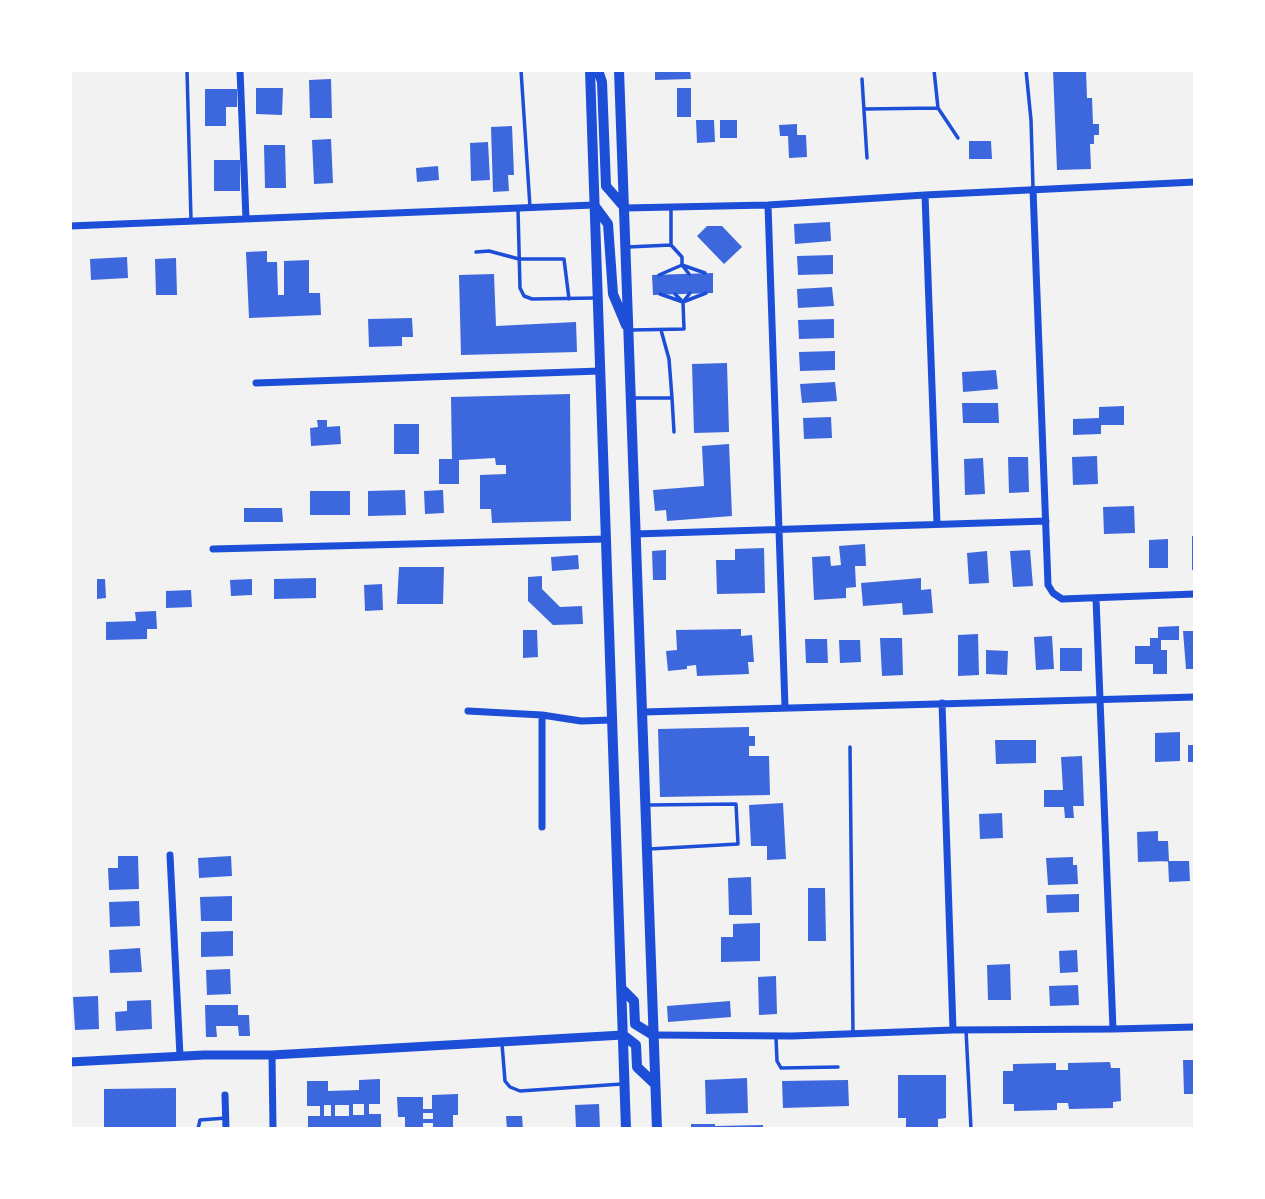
<!DOCTYPE html>
<html>
<head>
<meta charset="utf-8">
<style>
  body { margin:0 }
  #map { position:relative; width:1265px; height:1199px; overflow:hidden; background:#f2f2f2; font-family:"Golos Text",sans-serif }
  canvas { display:block }
  .frame { position:absolute; inset:0; border:72px solid #fff; pointer-events:none }
</style>
</head>
<body>
<div id="map">
<canvas width="1265" height="1199"></canvas>
<div class="frame"></div>
</div>
<script>
const g = document.querySelector('canvas').getContext('2d');
g.lineJoin = 'round';
function fillPath(path, color) {
  g.fillStyle = color;
  g.fill(path, 'evenodd');
}
function toPath(rows) {
  const path = new Path2D();
  for (const r of rows) {
    path.moveTo(r[0], r[1]);
    for (let i = 2; i < r.length; i += 2) path.lineTo(r[i], r[i + 1]);
  }
  return path;
}
function stroke(path, color, width, dash) {
  g.strokeStyle = color;
  g.lineWidth = width;
  g.lineCap = dash ? 'butt' : 'round';
  g.setLineDash(dash || []);
  g.stroke(path);
}
fillPath(toPath([
  [655,70,690,70,691,79,655,80],
  [1053,70,1086,70,1087,98,1092,98,1093,124,1099,124,1099,135,1094,135,1094,144,1090,144,1091,169,1057,170],
  [331,79,332,118,310,118,309,80],
  [256,88,283,88,282,115,256,114],
  [677,88,691,88,691,117,677,117],
  [205,89,237,89,237,107,226,107,226,126,205,126],
  [696,120,714,120,715,142,697,143],
  [720,120,737,120,737,138,720,138],
  [797,124,797,135,806,135,807,157,789,158,788,136,780,136,779,125],
  [512,126,514,175,508,175,509,191,493,192,491,127],
  [331,139,333,183,314,184,312,140],
  [969,141,991,141,992,159,969,159],
  [488,142,490,180,471,181,470,143],
  [264,145,285,145,286,188,265,188],
  [214,160,240,160,240,191,214,191],
  [438,166,439,180,417,182,416,168],
  [830,222,831,241,795,244,794,224],
  [707,226,722,226,742,247,724,264,697,236],
  [267,251,267,262,277,262,278,295,284,295,284,261,309,260,309,293,320,293,321,315,249,318,246,252],
  [833,255,833,274,798,275,797,256],
  [127,257,128,278,91,280,90,259],
  [176,258,177,295,156,295,155,259],
  [713,273,713,293,653,295,652,275],
  [494,274,496,326,576,322,577,352,461,355,459,275],
  [832,287,834,306,798,308,797,289],
  [412,318,413,337,402,337,402,346,369,347,368,319],
  [834,319,834,338,799,339,798,320],
  [835,351,835,370,800,371,799,352],
  [727,363,729,432,694,433,692,364],
  [996,370,998,389,963,392,962,372],
  [835,382,837,401,802,403,800,384],
  [570,394,571,521,492,523,491,509,480,509,480,475,506,474,506,465,496,465,495,458,459,460,459,484,439,484,439,459,452,459,451,397],
  [962,403,998,403,999,423,963,423],
  [1124,406,1124,425,1101,425,1101,434,1073,435,1073,419,1099,418,1099,407],
  [831,417,832,438,804,439,803,418],
  [317,420,327,420,327,427,340,426,341,444,311,446,310,428,318,427],
  [394,424,419,424,419,454,394,454],
  [729,444,732,516,667,521,666,510,655,511,653,490,704,486,702,446],
  [1097,456,1098,484,1073,485,1072,457],
  [1008,457,1028,457,1029,492,1009,493],
  [983,458,985,494,965,495,964,459],
  [405,490,406,515,368,516,368,491],
  [443,490,444,513,425,514,424,491],
  [310,491,350,491,350,515,310,515],
  [1134,506,1135,533,1104,534,1103,507],
  [244,508,282,508,283,522,244,522],
  [1192,536,1195,536,1195,570,1192,570],
  [1168,539,1168,568,1149,568,1149,540],
  [865,544,866,566,855,566,856,587,846,588,846,598,814,600,812,557,830,556,831,566,841,565,839,546],
  [764,548,765,593,717,594,716,560,735,560,735,549],
  [666,550,666,580,653,580,652,551],
  [1030,550,1033,586,1013,587,1010,551],
  [987,551,989,583,969,584,967,553],
  [578,555,579,569,552,571,551,557],
  [399,567,444,567,443,604,397,604],
  [542,576,542,589,560,607,582,606,583,624,553,625,528,601,528,577],
  [316,578,316,598,274,599,274,579],
  [921,578,921,590,931,589,933,613,903,615,902,603,863,606,861,583],
  [97,579,105,579,106,598,97,599],
  [252,579,252,595,231,596,230,580],
  [382,584,383,610,365,611,364,585],
  [191,590,192,607,166,608,166,591],
  [156,611,157,629,147,629,147,639,106,640,106,622,136,621,135,612],
  [1179,626,1179,640,1161,640,1161,650,1167,650,1167,674,1153,674,1153,664,1135,664,1135,646,1150,646,1150,638,1158,638,1158,627],
  [741,629,741,636,752,635,754,662,748,662,749,674,697,676,696,665,687,666,687,669,668,671,666,651,677,650,676,630],
  [523,630,537,630,538,657,523,658],
  [1183,631,1195,631,1195,669,1186,669],
  [978,634,979,675,958,676,958,635],
  [1052,636,1054,669,1036,670,1034,637],
  [880,638,902,638,903,675,882,676],
  [805,639,827,639,828,663,806,663],
  [839,640,860,640,861,662,840,663],
  [1060,648,1082,648,1082,671,1060,671],
  [986,650,1008,651,1007,675,986,674],
  [749,727,749,736,755,736,755,746,749,746,749,756,769,756,770,795,660,797,658,729],
  [1180,732,1180,761,1155,762,1155,733],
  [995,740,1036,740,1036,763,996,764],
  [1188,745,1195,745,1195,762,1188,762],
  [1082,756,1084,806,1073,806,1074,818,1065,818,1064,807,1044,807,1044,790,1063,790,1061,757],
  [783,803,786,859,767,860,767,846,751,846,749,805],
  [1002,813,1003,838,980,839,979,814],
  [1158,831,1158,841,1168,841,1169,861,1138,862,1137,832],
  [118,856,138,856,139,889,109,890,108,868,118,868],
  [231,856,232,876,199,878,198,858],
  [1073,857,1073,865,1077,865,1078,884,1048,885,1046,858],
  [1168,861,1189,861,1190,881,1169,882],
  [751,877,752,915,729,915,728,878],
  [808,888,825,888,826,941,808,941],
  [1079,894,1079,912,1047,913,1046,895],
  [232,896,232,921,201,921,200,897],
  [139,901,140,926,110,927,109,902],
  [760,923,760,961,721,962,721,937,733,937,733,924],
  [233,931,233,956,201,957,201,932],
  [140,948,142,972,110,973,109,950],
  [1077,950,1078,972,1060,973,1059,951],
  [1010,964,1011,1000,988,1000,987,965],
  [230,969,231,994,207,995,206,970],
  [776,976,777,1014,759,1015,758,977],
  [1078,985,1079,1005,1050,1006,1049,986],
  [98,996,99,1029,75,1030,73,997],
  [151,1000,152,1029,116,1031,115,1012,127,1011,127,1001],
  [730,1001,731,1017,668,1022,667,1006],
  [205,1005,238,1005,238,1015,249,1015,250,1036,239,1036,238,1026,216,1026,217,1037,206,1037],
  [1183,1060,1195,1060,1195,1094,1184,1094],
  [1110,1062,1111,1068,1120,1068,1121,1101,1113,1102,1113,1108,1069,1109,1068,1103,1057,1103,1057,1110,1014,1111,1014,1104,1003,1104,1003,1071,1013,1071,1013,1064,1056,1063,1056,1070,1068,1070,1068,1063],
  [898,1075,946,1075,946,1118,938,1119,938,1129,906,1129,906,1118,898,1118],
  [747,1078,748,1113,706,1114,705,1080],
  [380,1079,380,1104,369,1104,369,1114,381,1114,381,1129,308,1129,308,1116,320,1116,320,1106,307,1106,307,1081,328,1081,328,1091,359,1090,359,1080],
  [353,1104,364,1104,364,1115,353,1115],
  [324,1105,331,1105,331,1116,324,1116],
  [335,1105,349,1105,349,1116,335,1116],
  [848,1080,849,1106,783,1108,782,1081],
  [176,1088,176,1129,104,1129,104,1089],
  [458,1094,458,1115,453,1115,453,1129,433,1129,433,1123,423,1123,423,1129,405,1129,405,1117,398,1117,397,1097,423,1097,423,1109,432,1109,432,1095],
  [423,1113,433,1113,433,1119,423,1119],
  [599,1104,600,1129,576,1129,575,1105],
  [506,1116,522,1116,523,1129,507,1129],
  [691,1124,715,1124,715,1126,763,1125,763,1129,691,1129]
]), '#3d67dc');
stroke(toPath([
  [187,70,191,220],
  [521,70,530,207],
  [934,70,938,108,958,138],
  [1026,70,1031,120,1033,187],
  [862,79,867,158],
  [864,109,938,108],
  [518,209,520,288,524,296,532,299,595,298],
  [671,209,671,245,682,257,682,265,689,274],
  [628,247,671,245],
  [476,252,489,251,519,259,564,259,569,299],
  [659,275,682,265,705,273],
  [660,294,683,302,706,293],
  [675,294,681,300],
  [631,330,684,329,683,302,690,293],
  [633,398,672,398,669,359,661,330],
  [672,398,674,432],
  [850,747,853,1034],
  [649,805,736,804,738,844,649,849],
  [966,1030,971,1129],
  [776,1038,777,1061,781,1068,838,1067],
  [502,1044,505,1081,510,1087,520,1091,622,1084],
  [198,1129,200,1120,226,1118]
]), '#1d4ed8', 3.5);
stroke(toPath([
  [240,70,246,219],
  [1033,189,1048,585,1053,593,1062,599,1195,594],
  [925,195,937,524],
  [768,205,785,707],
  [625,208,768,205,925,195,1195,182],
  [70,226,594,205],
  [256,383,600,371],
  [635,534,1046,521],
  [213,549,606,539],
  [1096,598,1113,1029],
  [942,703,953,1030],
  [468,711,542,715,581,721,612,720],
  [643,712,1195,697],
  [542,827,542,715],
  [170,855,180,1056],
  [653,1035,792,1036,953,1030,1113,1029,1195,1027],
  [272,1055,273,1129],
  [225,1095,226,1129]
]), '#1d4ed8', 7);
stroke(toPath([
  [70,1062,204,1055,272,1055,623,1035]
]), '#1d4ed8', 9);
stroke(toPath([
  [590,70,626,1129],
  [598,70,602,82,606,186,625,208],
  [619,70,657,1129],
  [594,205,608,224,613,294,626,325],
  [622,989,634,1001,635,1024,653,1035],
  [623,1035,636,1045,637,1067,655,1084]
]), '#1d4ed8', 10);
</script>
</body>
</html>
